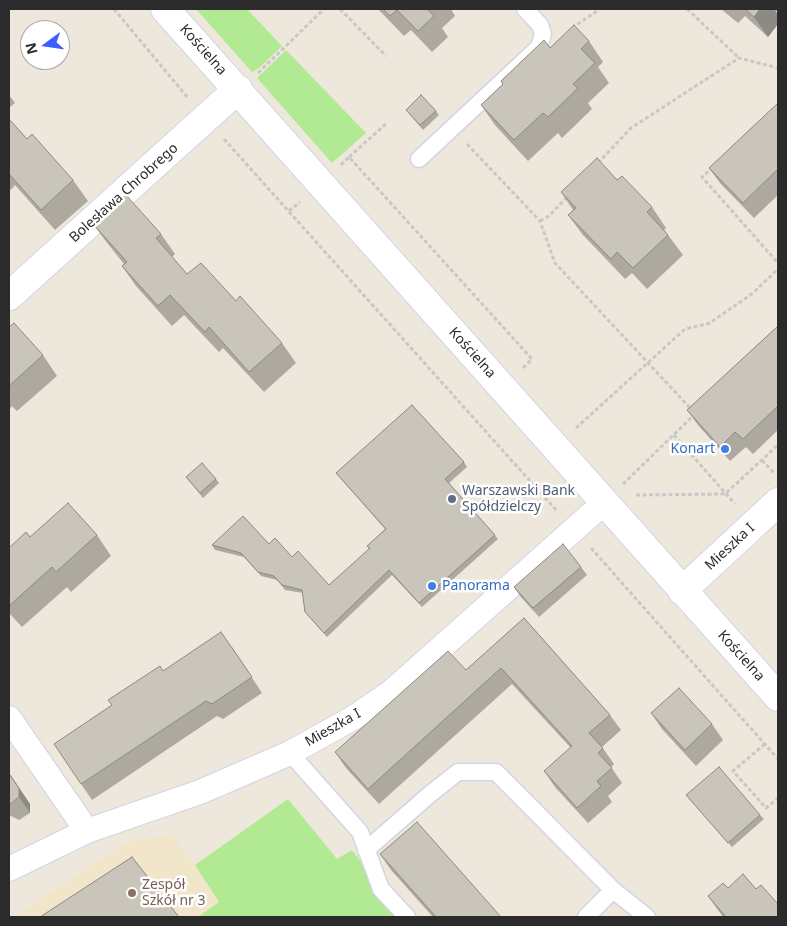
<!DOCTYPE html>
<html>
<head>
<meta charset="utf-8">
<style>
  body { margin:0 }
  #map { position:relative; width:787px; height:926px; overflow:hidden; background:#eee7dc; font-family:"Noto Sans",sans-serif }
  canvas { display:block }
  .frame { position:absolute; inset:0; border:10px solid #2b2b2b; pointer-events:none }
  .north { position:absolute; left:20px; top:20px; width:50px; height:50px; box-sizing:border-box; background:#fff; border:1px solid #aaa; border-radius:50%; rotate:256deg; font-size:14px; font-weight:700; line-height:20px; text-align:center; color:#2b2b2b }
  .north::after { content:''; display:block; margin:auto; width:18px; height:22px; background:#395fff; clip-path:polygon(50% 0,100% 100%,50% 72%,0 100%) }
</style>
</head>
<body>
<div id="map">
<canvas width="787" height="926"></canvas>
<div class="frame"></div>
<div class="north">N</div>
</div>
<script>
const g = document.querySelector('canvas').getContext('2d');
g.lineJoin = 'round';
function fillPath(path, color) {
  g.fillStyle = color;
  g.fill(path, 'evenodd');
}
function toPath(rows) {
  const path = new Path2D();
  for (const r of rows) {
    path.moveTo(r[0], r[1]);
    for (let i = 2; i < r.length; i += 2) path.lineTo(r[i], r[i + 1]);
  }
  return path;
}
function stroke(path, color, width, dash) {
  g.strokeStyle = color;
  g.lineWidth = width;
  g.lineCap = dash ? 'butt' : 'round';
  g.setLineDash(dash || []);
  g.stroke(path);
}
function label(font, color, halo, rows, align = 'center') {
  g.font = font + ' "Noto Sans",sans-serif';
  g.lineWidth = 5;
  g.setLineDash([]);
  g.textBaseline = 'middle';
  g.strokeStyle = halo;
  g.fillStyle = color;
  for (const [text, x, y, turn = 0] of rows) {
    g.save();
    g.translate(x, y);
    g.rotate((+turn || 0) * Math.PI / 180);
    g.textAlign = isNaN(turn) ? turn : align;
    if (halo) g.strokeText(text, 0, 0);
    g.fillText(text, 0, 0);
    g.restore();
  }
}
fillPath(toPath([
  [288,799,337,859,352,850,403,917,13,917,127,842,171,834,195,865]
]), '#f1e5ca');
fillPath(toPath([
  [196,9,247,9,282,46,258,69,252,72],
  [286,50,366,133,332,163,257,78],
  [288,799,337,859,352,850,403,917,198,917,219,902,195,865]
]), '#b2ea94');
const service = toPath([
  [419,159,539,47,543,34,540,25,525,9],
  [290,753,360,832,381,889,407,917],
  [366,850,429,795,458,772,496,772,613,890,647,917],
  [586,917,613,890]
]);
const pedestrian = toPath([
  [9,718,87,831],
  [9,869,87,831,200,792,290,753,353,718,390,693,605,502]
]);
const minor = toPath([
  [165,9,778,697],
  [9,296,238,89],
  [682,591,778,502]
]);
stroke(service, '#d1d5e5', 19);
stroke(pedestrian, '#d1d5e5', 26);
stroke(minor, '#d1d5e5', 30);
stroke(toPath([
  [114,9,188,98],
  [340,9,386,56],
  [687,9,739,58],
  [572,28,600,9],
  [258,73,324,9],
  [224,139,556,510],
  [467,144,540,221,555,263,692,410],
  [349,157,387,123],
  [598,163,631,128,739,58,778,68],
  [341,165,349,157,532,359,523,368],
  [713,167,702,177,778,263],
  [289,211,300,202],
  [540,221,549,216,567,197],
  [576,428,685,329,710,323,753,293,778,269],
  [674,435,735,504],
  [762,460,775,474],
  [623,484,694,415],
  [636,495,725,494,778,445],
  [591,548,778,759],
  [765,744,733,771,766,808,778,798]
]), '#c8c8c8', 3, [4, 2.5]);
stroke(service, '#fff', 16);
stroke(pedestrian, '#fff', 24);
stroke(minor, '#fff', 28);
fillPath(toPath([
  [378,9,451,9,455,16,442,28,448,37,432,52,411,30,404,36],
  [721,9,778,9,776,12,778,15,778,24,768,37,745,16,738,23],
  [589,41,603,62,598,67,609,83,588,103,592,109,562,138,558,133,528,161,495,125,481,105,503,84,501,81,550,48],
  [9,95,15,103,9,108],
  [778,103,778,195,754,218,720,183,709,168],
  [406,110,436,111,439,115,423,130],
  [9,119,27,139,73,180,88,201,55,230,15,185,11,190,9,187],
  [617,180,652,207,666,228,664,230,668,235,683,255,647,289,632,273,625,279,583,235,568,215,573,210,561,192],
  [93,224,161,234,175,254,172,257,187,274,236,301,282,343,296,363,264,392,223,348,219,352,184,315,172,326,136,286,122,266,124,264,108,244],
  [778,326,778,430,753,454,746,447,730,461,698,425,687,410],
  [9,327,43,355,57,376,17,411,12,406,9,410],
  [464,462,467,467,449,483,498,539,422,607,392,575,327,637,305,612,303,593,285,590,277,580,261,576,244,557,215,550,212,545,269,544,292,557,329,585,369,549,367,546,385,529,336,473],
  [186,477,216,479,219,483,203,498],
  [97,535,111,556,71,592,67,587,22,627,9,613,9,548,30,537],
  [581,567,587,575,539,617,520,596,514,587],
  [524,618,610,715,621,730,602,747,614,764,611,767,622,783,608,796,612,802,588,823,555,787,544,771,571,748,512,684,379,804,346,768,335,752,466,670],
  [232,647,262,693,223,719,217,716,92,800,81,784,112,705,163,671],
  [651,713,712,724,723,740,696,766,662,729],
  [9,773,30,804,30,813,19,820,9,815],
  [686,795,760,815,764,819,732,847],
  [380,854,501,917,433,917,391,870],
  [728,888,778,917,723,917,708,896]
]), '#ada9a1');
fillPath(toPath([
  [760,9,774,9,778,15,778,24,768,37,754,17],
  [9,773,30,804,30,813,19,797]
]), '#8d8a83');
const building = toPath([
  [383,9,427,9,434,16,418,31,397,10,390,16,383,9],
  [745,9,760,9,754,17,745,9],
  [574,25,589,41,581,49,595,63,573,84,578,88,548,117,543,113,514,140,481,105,503,84,501,81,544,40,550,48,574,25],
  [421,95,436,111,420,125,406,110,421,95],
  [778,103,778,169,743,203,709,168,778,103],
  [9,119,27,139,32,134,73,180,41,210,9,174,9,119],
  [597,158,617,180,622,176,652,207,647,212,668,235,633,268,617,252,611,259,568,215,576,208,561,192,597,158],
  [126,195,161,234,156,238,187,274,201,263,236,301,240,296,282,343,249,372,209,327,205,332,170,295,158,306,122,266,127,262,93,224,126,195],
  [14,323,43,355,9,386,9,327,14,323],
  [778,326,778,406,743,439,735,432,720,447,687,410,778,326],
  [412,405,464,462,445,479,495,535,419,603,389,570,324,633,305,612,302,590,282,585,274,576,258,572,241,553,212,545,243,516,269,544,275,538,292,557,298,551,329,585,370,548,367,546,386,529,336,473,412,405],
  [202,463,216,479,200,493,186,477,202,463],
  [68,503,97,535,56,572,52,567,9,606,9,548,26,532,30,537,68,503],
  [563,544,581,567,533,608,514,587,563,544],
  [524,618,610,715,589,733,603,748,598,753,612,768,597,781,601,786,577,808,544,771,572,746,501,668,368,789,335,752,448,651,466,670,524,618],
  [221,632,252,677,212,704,206,701,81,784,54,744,112,705,108,700,160,666,163,671,221,632],
  [679,688,712,724,685,750,651,713,679,688],
  [719,767,760,815,728,843,686,795,719,767],
  [9,774,19,788,19,797,9,805,9,774],
  [417,822,501,917,436,917,380,854,417,822],
  [132,857,179,917,40,917,132,857],
  [743,874,756,889,761,885,778,904,778,917,726,917,708,896,723,883,728,888,743,874]
]);
fillPath(building, '#c9c5bb');
stroke(building, '#8d8a83', 1);
for (const [x, y, r, color] of [
  [725,449,5,"#3f7fe0"],
  [452,499,5,"#5c6f8a"],
  [432,586,5,"#3f7fe0"],
  [132,893,5,"#8d6e63"]
]) {
  const dot = new Path2D();
  dot.arc(x, y, r, 0, 2 * Math.PI);
  g.fillStyle = color;
  g.fill(dot);
  stroke(dot, '#fff', 2);
}
label('14px', '#2b2b2b', '#fff', [
  ["Kościelna",203,50,48],
  ["Bolesława Chrobrego",124,193,-42],
  ["Kościelna",472,353,48],
  ["Mieszka I",730,547,-43],
  ["Kościelna",741,656,48],
  ["Mieszka I",333,728,-30]
]);
label('14px', '#366cbe', '#fff', [
  ["Konart",715,449],
  ["Panorama",442,586,"left"]
], 'right');
label('14px', '#4e5e75', '#fff', [
  ["Warszawski Bank",462,491],
  ["Spółdzielczy",462,507]
], 'left');
label('14px', '#785e54', '#fff', [
  ["Zespół",142,885],
  ["Szkół nr 3",142,901]
], 'left');
</script>
</body>
</html>
